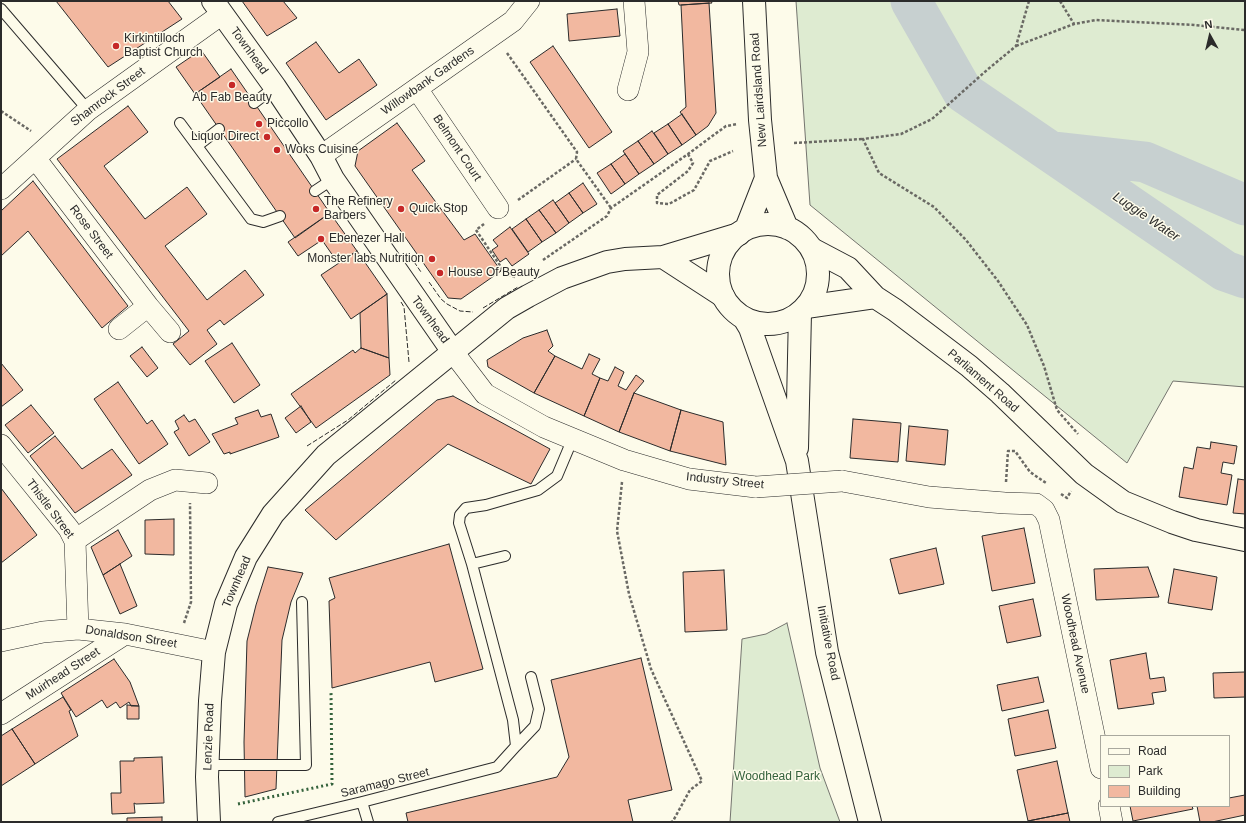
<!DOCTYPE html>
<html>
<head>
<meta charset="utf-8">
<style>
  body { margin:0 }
  #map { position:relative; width:1246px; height:823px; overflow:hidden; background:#fdfbea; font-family:Helvetica,sans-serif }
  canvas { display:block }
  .frame { position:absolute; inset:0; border:2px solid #2b2b2b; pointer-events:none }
  .legend { position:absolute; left:1100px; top:735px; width:130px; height:72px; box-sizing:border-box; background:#fdfbea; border:1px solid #a9a89e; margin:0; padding:5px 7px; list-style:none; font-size:12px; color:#2b2b2b }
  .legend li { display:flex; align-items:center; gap:8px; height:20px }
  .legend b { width:20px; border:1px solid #a9a89e }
  .north { position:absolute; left:1190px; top:16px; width:40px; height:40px; -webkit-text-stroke:3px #fdfbea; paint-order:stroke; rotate:352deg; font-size:11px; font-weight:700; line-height:16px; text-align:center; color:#2b2b2b }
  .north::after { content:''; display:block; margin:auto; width:14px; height:18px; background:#2b2b2b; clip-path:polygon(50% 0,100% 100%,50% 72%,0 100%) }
</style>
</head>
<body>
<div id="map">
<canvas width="1246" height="823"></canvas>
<div class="frame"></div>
<ul class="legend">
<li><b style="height:5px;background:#fdfbea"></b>Road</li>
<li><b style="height:11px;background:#deebd1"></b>Park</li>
<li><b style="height:11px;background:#f2b8a0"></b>Building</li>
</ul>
<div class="north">N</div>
</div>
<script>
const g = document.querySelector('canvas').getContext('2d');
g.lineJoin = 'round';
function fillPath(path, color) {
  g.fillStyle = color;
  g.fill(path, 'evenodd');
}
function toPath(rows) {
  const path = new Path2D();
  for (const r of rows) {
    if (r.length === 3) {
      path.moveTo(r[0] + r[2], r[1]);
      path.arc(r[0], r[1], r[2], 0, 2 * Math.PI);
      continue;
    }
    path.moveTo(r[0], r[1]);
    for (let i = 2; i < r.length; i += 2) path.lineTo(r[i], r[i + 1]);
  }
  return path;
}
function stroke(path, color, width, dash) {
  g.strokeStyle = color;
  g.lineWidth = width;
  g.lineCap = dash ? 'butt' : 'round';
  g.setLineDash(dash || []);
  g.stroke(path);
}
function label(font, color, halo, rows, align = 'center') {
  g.font = font + ' Helvetica,sans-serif';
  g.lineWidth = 3;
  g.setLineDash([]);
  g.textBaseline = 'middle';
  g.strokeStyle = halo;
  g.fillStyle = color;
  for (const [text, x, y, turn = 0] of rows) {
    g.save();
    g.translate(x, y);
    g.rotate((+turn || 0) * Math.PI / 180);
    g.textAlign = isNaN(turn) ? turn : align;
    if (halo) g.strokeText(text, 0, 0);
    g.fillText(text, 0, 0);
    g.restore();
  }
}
const green = toPath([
  [796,1,1245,1,1245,387,1173,381,1127,463,810,205,796,1],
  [787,623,820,768,840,822,730,822,742,639,766,634,787,623]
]);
fillPath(green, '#deebd1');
stroke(green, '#74746e', 1);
stroke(toPath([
  [911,1,963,92,1225,271,1245,278],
  [1055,152,1145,162,1245,205]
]), '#c7d0d0', 41);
const building = toPath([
  [56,1,168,1,182,19,108,67,56,1],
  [242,1,283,1,297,18,267,36,242,1],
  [678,1,711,1,712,3,681,5,679,5,678,1],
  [709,3,716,113,708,126,696,135,680,112,686,107,681,5,709,3],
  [617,9,620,36,569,41,567,14,617,9],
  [316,42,339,73,359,59,377,85,326,120,286,63,316,42],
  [553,46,612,132,589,148,530,62,553,46],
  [201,50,220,77,195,94,176,67,201,50],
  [231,69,330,213,295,238,195,94,231,69],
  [128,106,148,132,104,166,145,219,187,187,207,214,165,246,207,300,245,270,264,295,224,325,220,320,207,330,217,344,190,365,173,344,189,331,57,159,128,106],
  [682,114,696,135,682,145,668,124,682,114],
  [397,123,425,161,412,170,464,240,475,234,501,271,461,299,448,298,355,166,358,151,397,123],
  [668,124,682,145,668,154,654,133,668,124],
  [652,131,668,154,654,164,638,141,652,131],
  [638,141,654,164,639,174,623,151,638,141],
  [625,154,639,174,625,184,611,164,625,154],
  [611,164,625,184,611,194,597,173,611,164],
  [33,181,128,306,102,328,28,231,1,256,1,211,33,181],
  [583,183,597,204,583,213,569,193,583,183],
  [569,193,583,213,569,223,555,203,569,193],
  [553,200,569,223,556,233,539,210,553,200],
  [539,210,556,233,542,242,526,219,539,210],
  [330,213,357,251,338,263,322,240,298,256,288,242,330,213],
  [526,219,542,242,528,252,512,229,526,219],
  [510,227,529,254,512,266,506,258,500,262,492,250,498,246,493,240,510,227],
  [357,251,387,294,351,319,321,275,357,251],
  [387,294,389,358,361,348,360,313,387,294],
  [547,330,553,346,548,351,555,356,534,393,488,367,487,360,523,338,547,330],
  [232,343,260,385,234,403,205,361,232,343],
  [142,347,158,368,147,377,130,356,142,347],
  [361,348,389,358,390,375,316,428,291,394,353,350,355,353,361,348],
  [589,354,600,359,592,374,600,378,584,416,534,393,555,356,582,369,589,354],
  [1,363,23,390,1,407,1,363],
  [615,367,624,372,618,386,626,390,636,375,644,381,634,393,619,432,584,416,600,378,608,381,615,367],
  [118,382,147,424,152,420,168,444,139,464,94,399,118,382],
  [634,393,681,410,670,451,619,432,634,393],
  [453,396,550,449,531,484,448,444,336,540,305,510,437,400,453,396],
  [31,405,54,433,28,453,5,425,31,405],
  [301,406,311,422,296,433,285,418,301,406],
  [258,410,261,417,271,414,279,437,230,454,230,452,224,454,212,434,238,424,235,418,258,410],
  [681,410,723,422,726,465,670,451,681,410],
  [184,415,189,422,195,419,210,442,189,456,174,432,179,429,175,421,184,415],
  [853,419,901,423,898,462,850,458,853,419],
  [909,426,948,430,945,465,906,461,909,426],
  [55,436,82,469,112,449,132,475,75,513,30,456,55,436],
  [1211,442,1237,446,1234,464,1223,462,1221,473,1232,475,1227,505,1179,497,1184,467,1193,469,1197,447,1210,449,1211,442],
  [1238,479,1245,480,1245,514,1233,513,1238,479],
  [1,488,37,535,1,563,1,488],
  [174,519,174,555,145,554,145,520,174,519],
  [1024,528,1035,583,992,591,982,536,1024,528],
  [118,530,132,556,103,575,91,547,118,530],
  [449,544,483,669,435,682,430,662,332,688,329,601,335,598,329,578,449,544],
  [936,548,944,584,899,594,890,559,936,548],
  [120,564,137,606,120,614,103,575,120,564],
  [268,567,303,573,291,602,282,640,276,789,245,797,244,742,247,641,256,605,268,567],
  [1148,567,1159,597,1096,600,1094,569,1148,567],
  [1174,569,1217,577,1212,610,1168,603,1174,569],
  [724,570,727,630,685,632,683,572,724,570],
  [1033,599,1041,636,1007,643,999,606,1033,599],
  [1146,653,1150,679,1164,677,1166,691,1152,693,1154,704,1118,709,1110,660,1146,653],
  [641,658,672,790,628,800,633,822,408,822,406,813,557,777,569,757,551,680,641,658],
  [114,659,130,682,139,706,131,706,129,702,120,708,116,702,107,708,102,700,76,717,61,693,114,659],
  [1245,672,1245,697,1214,698,1213,673,1245,672],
  [1038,677,1044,702,1002,711,997,685,1038,677],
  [63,697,71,710,69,711,78,736,35,764,12,729,63,697],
  [127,705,139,706,139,719,127,719,127,705],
  [1048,710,1056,748,1015,756,1008,719,1048,710],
  [12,729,35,764,1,786,1,736,12,729],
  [162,757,164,803,136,804,134,803,135,813,112,814,111,793,121,793,120,761,134,761,134,758,162,757],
  [1057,761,1068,813,1028,821,1017,770,1057,761],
  [1245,795,1245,815,1212,822,1200,822,1197,806,1229,806,1229,798,1245,795],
  [1130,806,1192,806,1193,809,1133,821,1130,806],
  [1068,813,1070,822,1028,822,1028,821,1068,813],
  [162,817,162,822,127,822,127,818,162,817]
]);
fillPath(building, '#f2b8a0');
stroke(building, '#2b2b2b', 1);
const service = toPath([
  [1,9,88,110],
  [254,103,275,87],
  [180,123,251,219,263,222,280,216],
  [197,146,219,129],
  [315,191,333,179],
  [472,564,505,556],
  [516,746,535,726,539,709,531,677],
  [207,765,306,765,302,602],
  [362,802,368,822],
  [278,822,362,802,497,767,516,746,513,720,472,564,459,523,460,515,466,508,486,505,538,490,557,476,573,438]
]);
const minor = toPath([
  [417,89,498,208],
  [628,90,638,52,634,1],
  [321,156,513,21,529,1],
  [35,158,148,306,119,329],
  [1,189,88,110,222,14],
  [148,306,170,332],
  [453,352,485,394,544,427,624,460,689,479,756,487],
  [1,445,69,529,75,541,78,629],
  [842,481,929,497,1005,503,1036,504,1044,510,1049,520,1101,768],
  [75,541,81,536,150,490,175,480,207,483],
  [1,641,43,632,78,629,125,634,214,652],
  [1,714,125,634],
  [1109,806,1112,822]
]);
const tertiary = toPath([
  [213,1,275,87,321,156,333,179,453,352]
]);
const secondary = toPath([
  [812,249,848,268,875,297,895,310,969,366,1000,393,1084,474,1123,502,1172,522,1196,530,1245,540],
  [663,257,723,296],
  [806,307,875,297],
  [209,822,207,777,210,701,214,652,226,604,246,557,273,514,326,455,507,308,528,296,562,278,607,262,625,259,663,257,739,234]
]);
const primary = toPath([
  [754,1,760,120,766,178,787,228],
  [768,274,50],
  [746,229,766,178],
  [744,318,750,328,797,461,827,652,870,822],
  [797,448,800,313]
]);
stroke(service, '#2b2b2b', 12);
stroke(minor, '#2b2b2b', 22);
stroke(tertiary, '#2b2b2b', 24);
stroke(secondary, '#2b2b2b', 24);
stroke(primary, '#2b2b2b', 24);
stroke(toPath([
  [1029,1,1016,46,987,70,932,119,901,134,863,139,879,173,934,207,966,240,998,281,1027,325,1044,366,1057,410,1078,434],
  [1060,1,1074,24],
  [1016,46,1074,24,1096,20,1194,25,1245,30],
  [507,53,577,152,576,159,611,208],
  [1,111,31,131],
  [794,143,863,139],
  [688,154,693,163,688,171,657,195,657,203,669,204,694,190,710,161,733,151],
  [518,200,576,159],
  [484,224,476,230,505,273,515,277],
  [543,260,607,216,611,208,688,154,726,126,738,124],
  [622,482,617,531,629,594,651,669,702,781,690,790,673,821,671,822],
  [1006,482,1008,451,1015,451,1030,472,1046,483],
  [1061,494,1067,498,1071,491],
  [184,623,191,602,190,503]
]), '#6a6964', 2.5, [3, 2]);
stroke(service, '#fdfbea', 10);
stroke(minor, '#fdfbea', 21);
stroke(tertiary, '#fdfbea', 22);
stroke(secondary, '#fdfbea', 22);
stroke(primary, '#fdfbea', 22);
const minorBridge = toPath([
  [756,487,842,481]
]);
stroke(minorBridge, '#2b2b2b', 22, []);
stroke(minorBridge, '#fdfbea', 21);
stroke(toPath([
  [238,804,332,784,331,691]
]), '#34623c', 3, [2, 3]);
stroke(toPath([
  [410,256,421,272],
  [429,282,441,299,447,304,460,311,473,312],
  [401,302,404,307,409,362],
  [483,308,518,287],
  [307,446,348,420,396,380]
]), '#2b2b2b', 1, [5, 2]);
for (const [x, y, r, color] of [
  [116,46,4,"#c62828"],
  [232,85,4,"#c62828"],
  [259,124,4,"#c62828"],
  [267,137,4,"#c62828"],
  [277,150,4,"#c62828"],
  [316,209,4,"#c62828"],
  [401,209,4,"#c62828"],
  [321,239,4,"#c62828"],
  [432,259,4,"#c62828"],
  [440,273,4,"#c62828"]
]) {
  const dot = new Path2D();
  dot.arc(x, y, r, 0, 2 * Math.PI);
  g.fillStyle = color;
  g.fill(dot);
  stroke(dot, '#fdfbea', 1.5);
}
label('12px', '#2b2b2b', '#fdfbea', [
  ["Kirkintilloch",124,39],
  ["Baptist Church",124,53],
  ["Ab Fab Beauty",232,98,"center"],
  ["Piccollo",267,124],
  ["Liquor Direct",259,137,"right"],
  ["Woks Cuisine",285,150],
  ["The Refinery",324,202],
  ["Barbers",324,216],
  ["Quick Stop",409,209],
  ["Ebenezer Hall",329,239],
  ["Monster labs Nutrition",424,259,"right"],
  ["House Of Beauty",448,273]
], 'left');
label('12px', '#2b2b2b', '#fdfbea', [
  ["Townhead",249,51,54],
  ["Willowbank Gardens",428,81,-35],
  ["New Lairdsland Road",759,90,-94],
  ["Shamrock Street",108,97,-37],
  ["Belmont Court",457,148,56],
  ["Rose Street",91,232,53],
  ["Townhead",430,320,54],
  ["Parliament Road",983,381,41],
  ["Industry Street",725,481,6],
  ["Thistle Street",50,509,53],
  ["Townhead",237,582,-67],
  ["Donaldson Street",131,637,9],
  ["Initiative Road",828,643,79],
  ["Woodhead Avenue",1075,644,78],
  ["Muirhead Street",63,674,-33],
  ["Lenzie Road",209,737,-88],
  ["Saramago Street",385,783,-14]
]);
label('12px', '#34623c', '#fdfbea', [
  ["Woodhead Park",777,777]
]);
label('italic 13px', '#2b2b2b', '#fdfbea', [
  ["Luggie Water",1146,217,34]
]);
</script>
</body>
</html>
